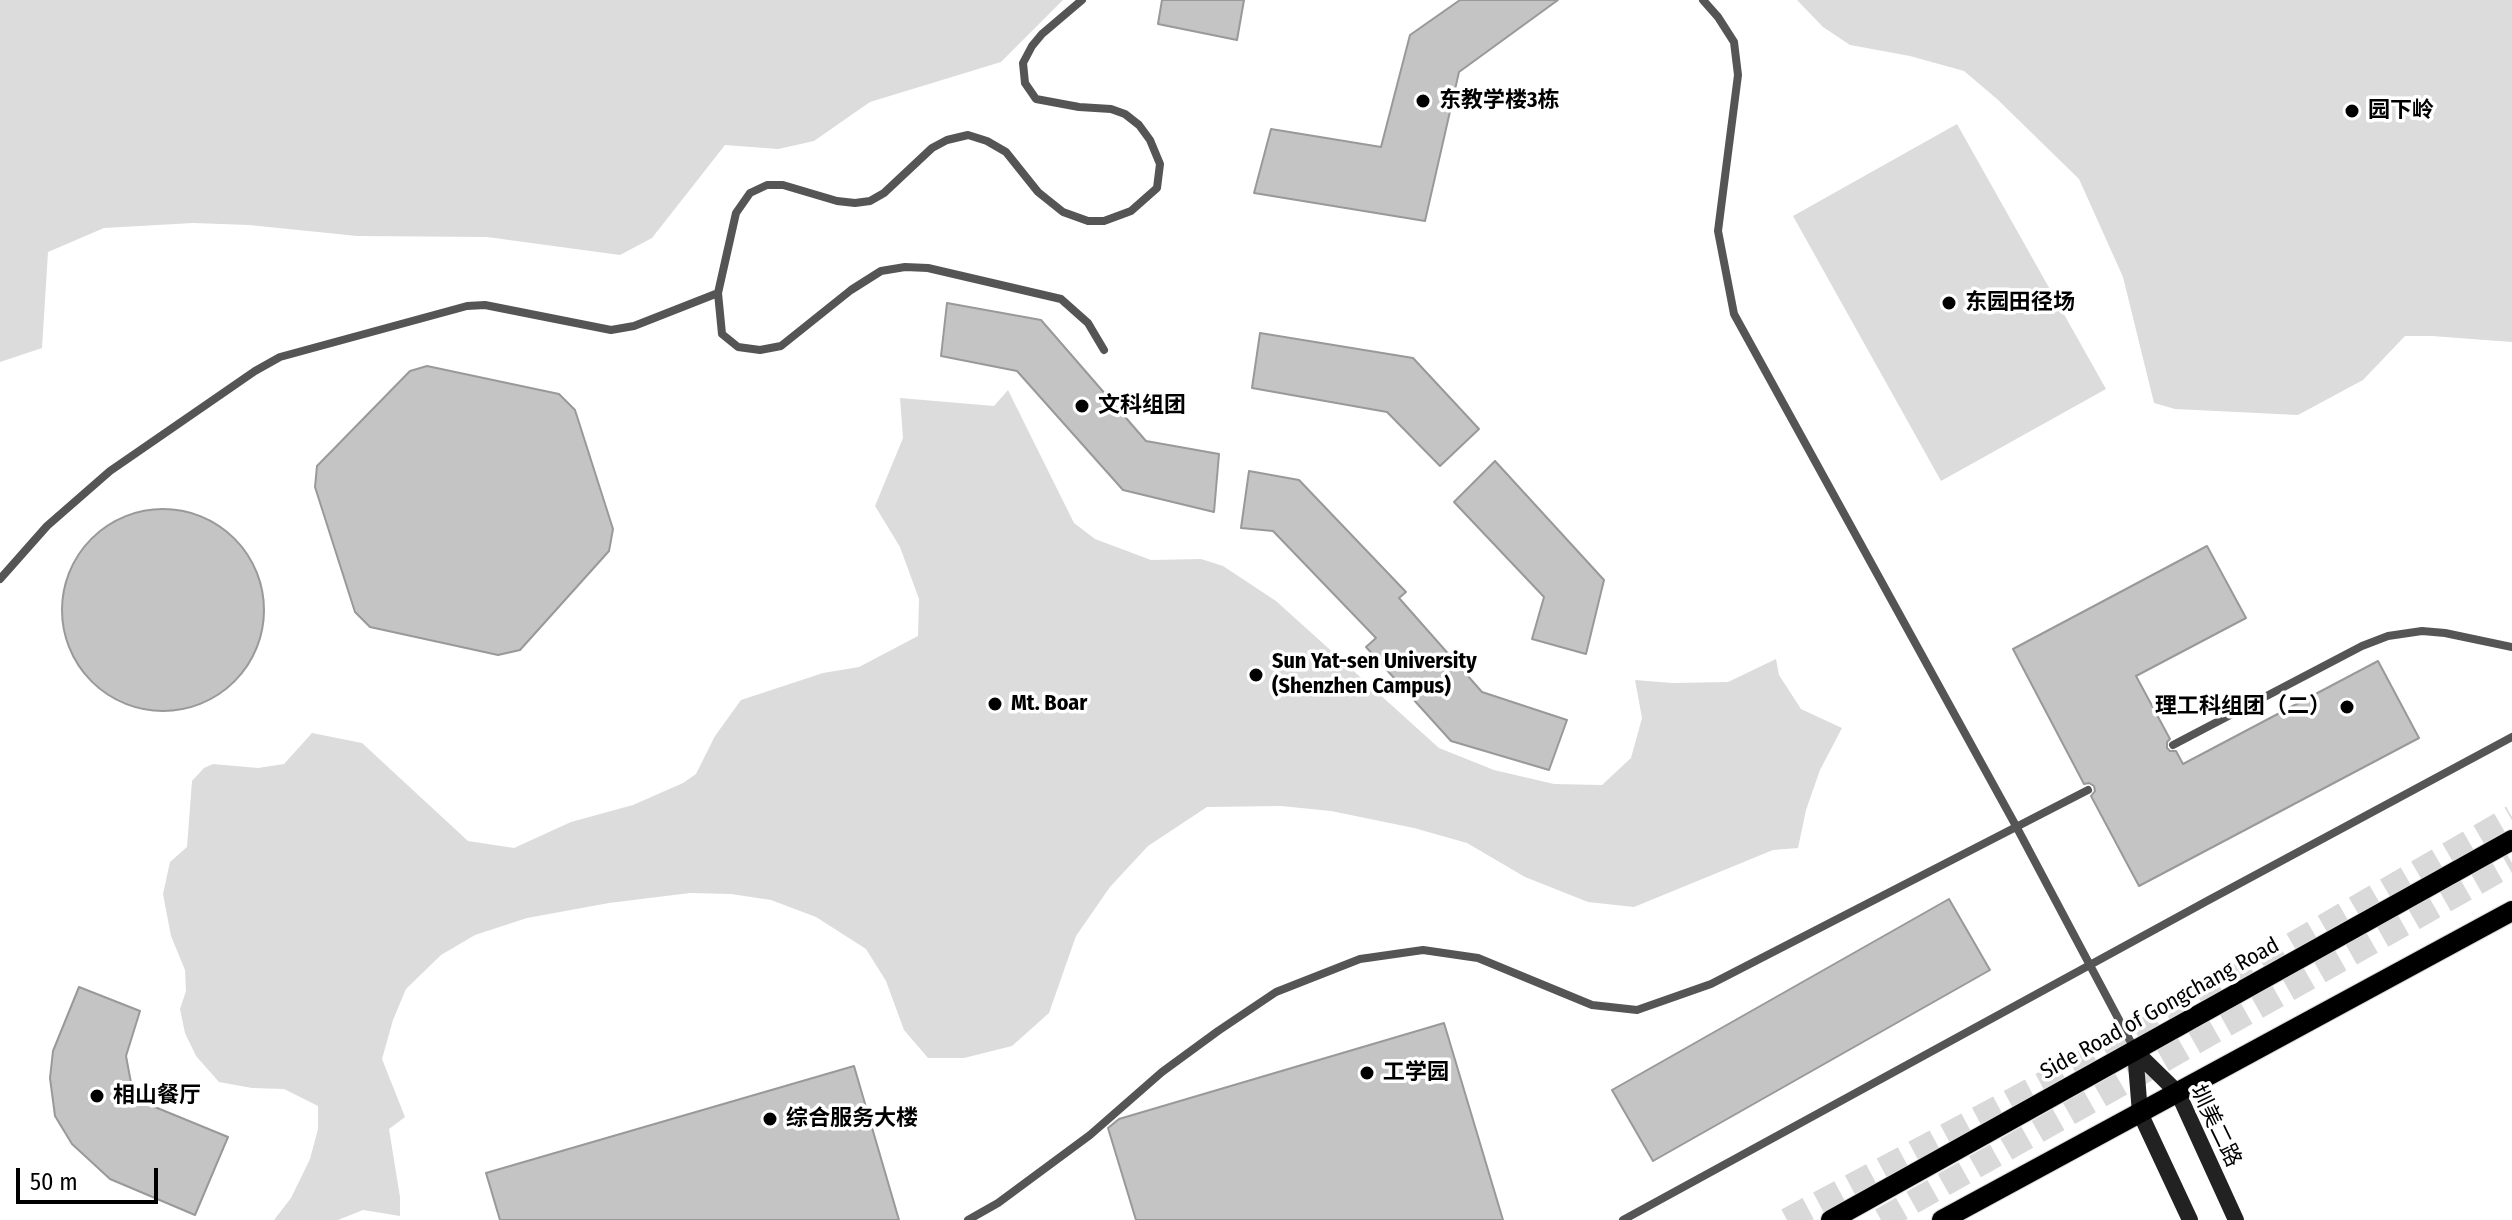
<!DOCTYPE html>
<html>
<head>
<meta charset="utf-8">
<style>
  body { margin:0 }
  #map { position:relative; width:2512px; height:1220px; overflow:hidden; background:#fff; font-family:"Fira Sans Condensed",sans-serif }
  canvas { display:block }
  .scale { position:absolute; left:16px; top:1168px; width:142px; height:36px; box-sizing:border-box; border:4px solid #000; border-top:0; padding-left:10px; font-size:24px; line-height:28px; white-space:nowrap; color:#000; -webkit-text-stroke:6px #fff; paint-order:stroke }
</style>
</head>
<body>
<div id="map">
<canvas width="2512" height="1220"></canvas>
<div class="scale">50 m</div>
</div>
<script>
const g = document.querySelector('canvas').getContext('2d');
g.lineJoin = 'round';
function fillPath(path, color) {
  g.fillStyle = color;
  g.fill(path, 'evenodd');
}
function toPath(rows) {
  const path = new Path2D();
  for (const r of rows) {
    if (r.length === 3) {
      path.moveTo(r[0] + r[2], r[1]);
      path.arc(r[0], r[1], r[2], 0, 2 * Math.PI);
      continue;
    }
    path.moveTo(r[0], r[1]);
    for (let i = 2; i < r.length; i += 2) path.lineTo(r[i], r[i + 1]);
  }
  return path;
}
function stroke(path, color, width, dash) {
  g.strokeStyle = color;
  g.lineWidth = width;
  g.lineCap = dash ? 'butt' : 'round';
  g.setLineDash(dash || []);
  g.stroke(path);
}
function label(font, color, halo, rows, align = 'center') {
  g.font = font + ' "Fira Sans Condensed","Noto Sans SC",sans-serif';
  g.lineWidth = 7;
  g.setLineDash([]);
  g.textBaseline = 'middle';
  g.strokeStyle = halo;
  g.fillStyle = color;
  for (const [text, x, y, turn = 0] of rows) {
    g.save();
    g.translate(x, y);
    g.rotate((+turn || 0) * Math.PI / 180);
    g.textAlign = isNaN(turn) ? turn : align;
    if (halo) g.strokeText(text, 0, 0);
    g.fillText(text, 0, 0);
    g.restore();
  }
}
fillPath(toPath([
  [0,0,1063,0,1001,62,870,102,814,141,778,149,725,145,652,238,620,255,487,237,357,236,249,225,193,223,104,228,48,252,42,348,0,362],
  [1797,0,2512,0,2512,342,2432,336,2405,336,2363,380,2298,415,2175,409,2154,403,2123,277,2079,179,1997,99,1964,71,1910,56,1850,45,1823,27],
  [1957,124,2106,389,1941,481,1793,216],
  [1008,390,1074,523,1095,539,1151,560,1201,559,1223,566,1276,601,1439,748,1494,770,1554,784,1602,785,1631,758,1642,718,1635,680,1672,683,1728,682,1776,659,1779,675,1801,709,1842,728,1820,770,1806,810,1798,848,1773,850,1634,907,1588,902,1525,877,1467,843,1414,828,1331,811,1281,806,1207,807,1148,846,1110,887,1076,936,1049,1013,1012,1046,964,1058,928,1058,904,1030,886,981,866,949,816,917,771,900,731,894,690,893,609,903,527,918,475,935,441,955,406,989,393,1020,382,1059,405,1117,389,1129,400,1197,400,1216,363,1210,338,1220,274,1220,291,1198,310,1159,318,1129,318,1106,284,1089,252,1088,219,1082,196,1056,185,1033,180,1009,186,991,185,970,171,936,163,894,170,862,187,847,192,781,204,768,213,764,258,768,284,764,312,733,362,743,468,841,514,848,571,822,633,805,683,783,696,774,715,736,741,700,823,673,859,667,918,636,919,599,900,547,875,506,903,438,900,398,994,406]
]), '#dcdcdc');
const building = toPath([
  [1162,0,1244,0,1237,40,1158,24,1162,0],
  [1460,0,1558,0,1459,72,1425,221,1254,193,1271,129,1381,147,1410,35,1460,0],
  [947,303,1041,320,1146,441,1219,454,1214,512,1123,490,1017,371,941,356,947,303],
  [1260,333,1413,358,1479,429,1440,466,1387,412,1252,388,1260,333],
  [427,366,559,394,575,410,613,529,609,551,520,650,498,655,370,627,355,612,315,487,317,466,410,371,427,366],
  [1495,461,1604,580,1586,654,1532,639,1544,597,1454,502,1495,461],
  [1249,471,1299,480,1406,592,1399,598,1482,692,1567,720,1549,770,1451,741,1366,647,1376,638,1273,531,1241,528,1249,471],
  [163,610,101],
  [2207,546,2246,618,2136,676,2170,739,2167,742,2167,748,2170,751,2176,751,2183,764,2378,661,2419,738,2139,886,2091,796,2095,791,2094,786,2089,783,2084,784,2013,649,2207,546],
  [1949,899,1990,970,1653,1161,1612,1090,1949,899],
  [79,987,140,1011,126,1056,132,1088,150,1105,228,1137,195,1215,110,1179,72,1144,55,1116,50,1078,53,1051,79,987],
  [1444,1023,1503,1220,1136,1220,1108,1128,1119,1119,1444,1023],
  [854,1066,899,1220,500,1220,486,1173,854,1066]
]);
fillPath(building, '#c4c4c4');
stroke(building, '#999', 2);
stroke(toPath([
  [1787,1220,2151,1026,2512,817],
  [1881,1220,2512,863]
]), '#d9d9d9', 24, [24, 12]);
const primary = toPath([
  [1831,1220,2512,840],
  [1942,1220,2512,911]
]);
stroke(primary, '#dbdbdb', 22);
stroke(toPath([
  [1082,0,1042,34,1032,46,1023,63,1025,83,1036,99,1079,107,1111,109,1125,114,1139,125,1150,140,1160,164,1157,188,1131,211,1104,221,1088,221,1063,212,1038,192,1006,152,987,141,968,135,947,140,932,148,884,193,870,201,855,203,837,201,783,185,767,185,750,193,736,213,718,293,722,334,738,347,760,350,781,346,851,290,881,271,905,267,928,268,1061,299,1088,323,1104,350],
  [1703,0,1718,17,1734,42,1738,75,1718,231,1734,314,2016,826,2135,1050],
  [0,579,47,526,110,471,255,371,280,357,467,306,485,305,611,330,634,326,718,293],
  [2173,745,2362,646,2388,636,2422,631,2445,633,2512,647],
  [968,1220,998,1203,1090,1135,1162,1072,1218,1031,1276,992,1360,959,1423,950,1478,958,1592,1005,1637,1010,1711,984,2088,790],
  [1623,1220,2207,901,2512,737]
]), '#555', 8);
stroke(toPath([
  [2135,1051,2178,1093,2236,1220],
  [2135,1051,2140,1113,2190,1220]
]), '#222', 16);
stroke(primary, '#000', 20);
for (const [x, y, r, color] of [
  [1423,101,8,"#000"],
  [2352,111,8,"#000"],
  [1949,303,8,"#000"],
  [1082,406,8,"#000"],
  [1256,675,8,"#000"],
  [995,704,8,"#000"],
  [2347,707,8,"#000"],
  [1367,1073,8,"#000"],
  [97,1096,8,"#000"],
  [770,1119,8,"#000"]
]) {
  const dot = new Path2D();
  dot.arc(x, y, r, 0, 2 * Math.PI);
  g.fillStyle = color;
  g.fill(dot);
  stroke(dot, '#fff', 3);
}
label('bold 22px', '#000', '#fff', [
  ["东教学楼3栋",1439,101],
  ["园下岭",2368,111],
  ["东园田径场",1965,303],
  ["文科组团",1098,406],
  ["Sun Yat-sen University",1272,662],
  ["(Shenzhen Campus)",1272,687],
  ["Mt. Boar",1011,704],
  ["理工科组团（二）",2331,707,"right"],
  ["工学园",1383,1073],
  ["相山餐厅",113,1096],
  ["综合服务大楼",786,1119]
], 'left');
label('22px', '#000', '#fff', [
  ["Side Road of Gongchang Road",2160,1009,-29],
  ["圳美二路",2215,1126,64]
]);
</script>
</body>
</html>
